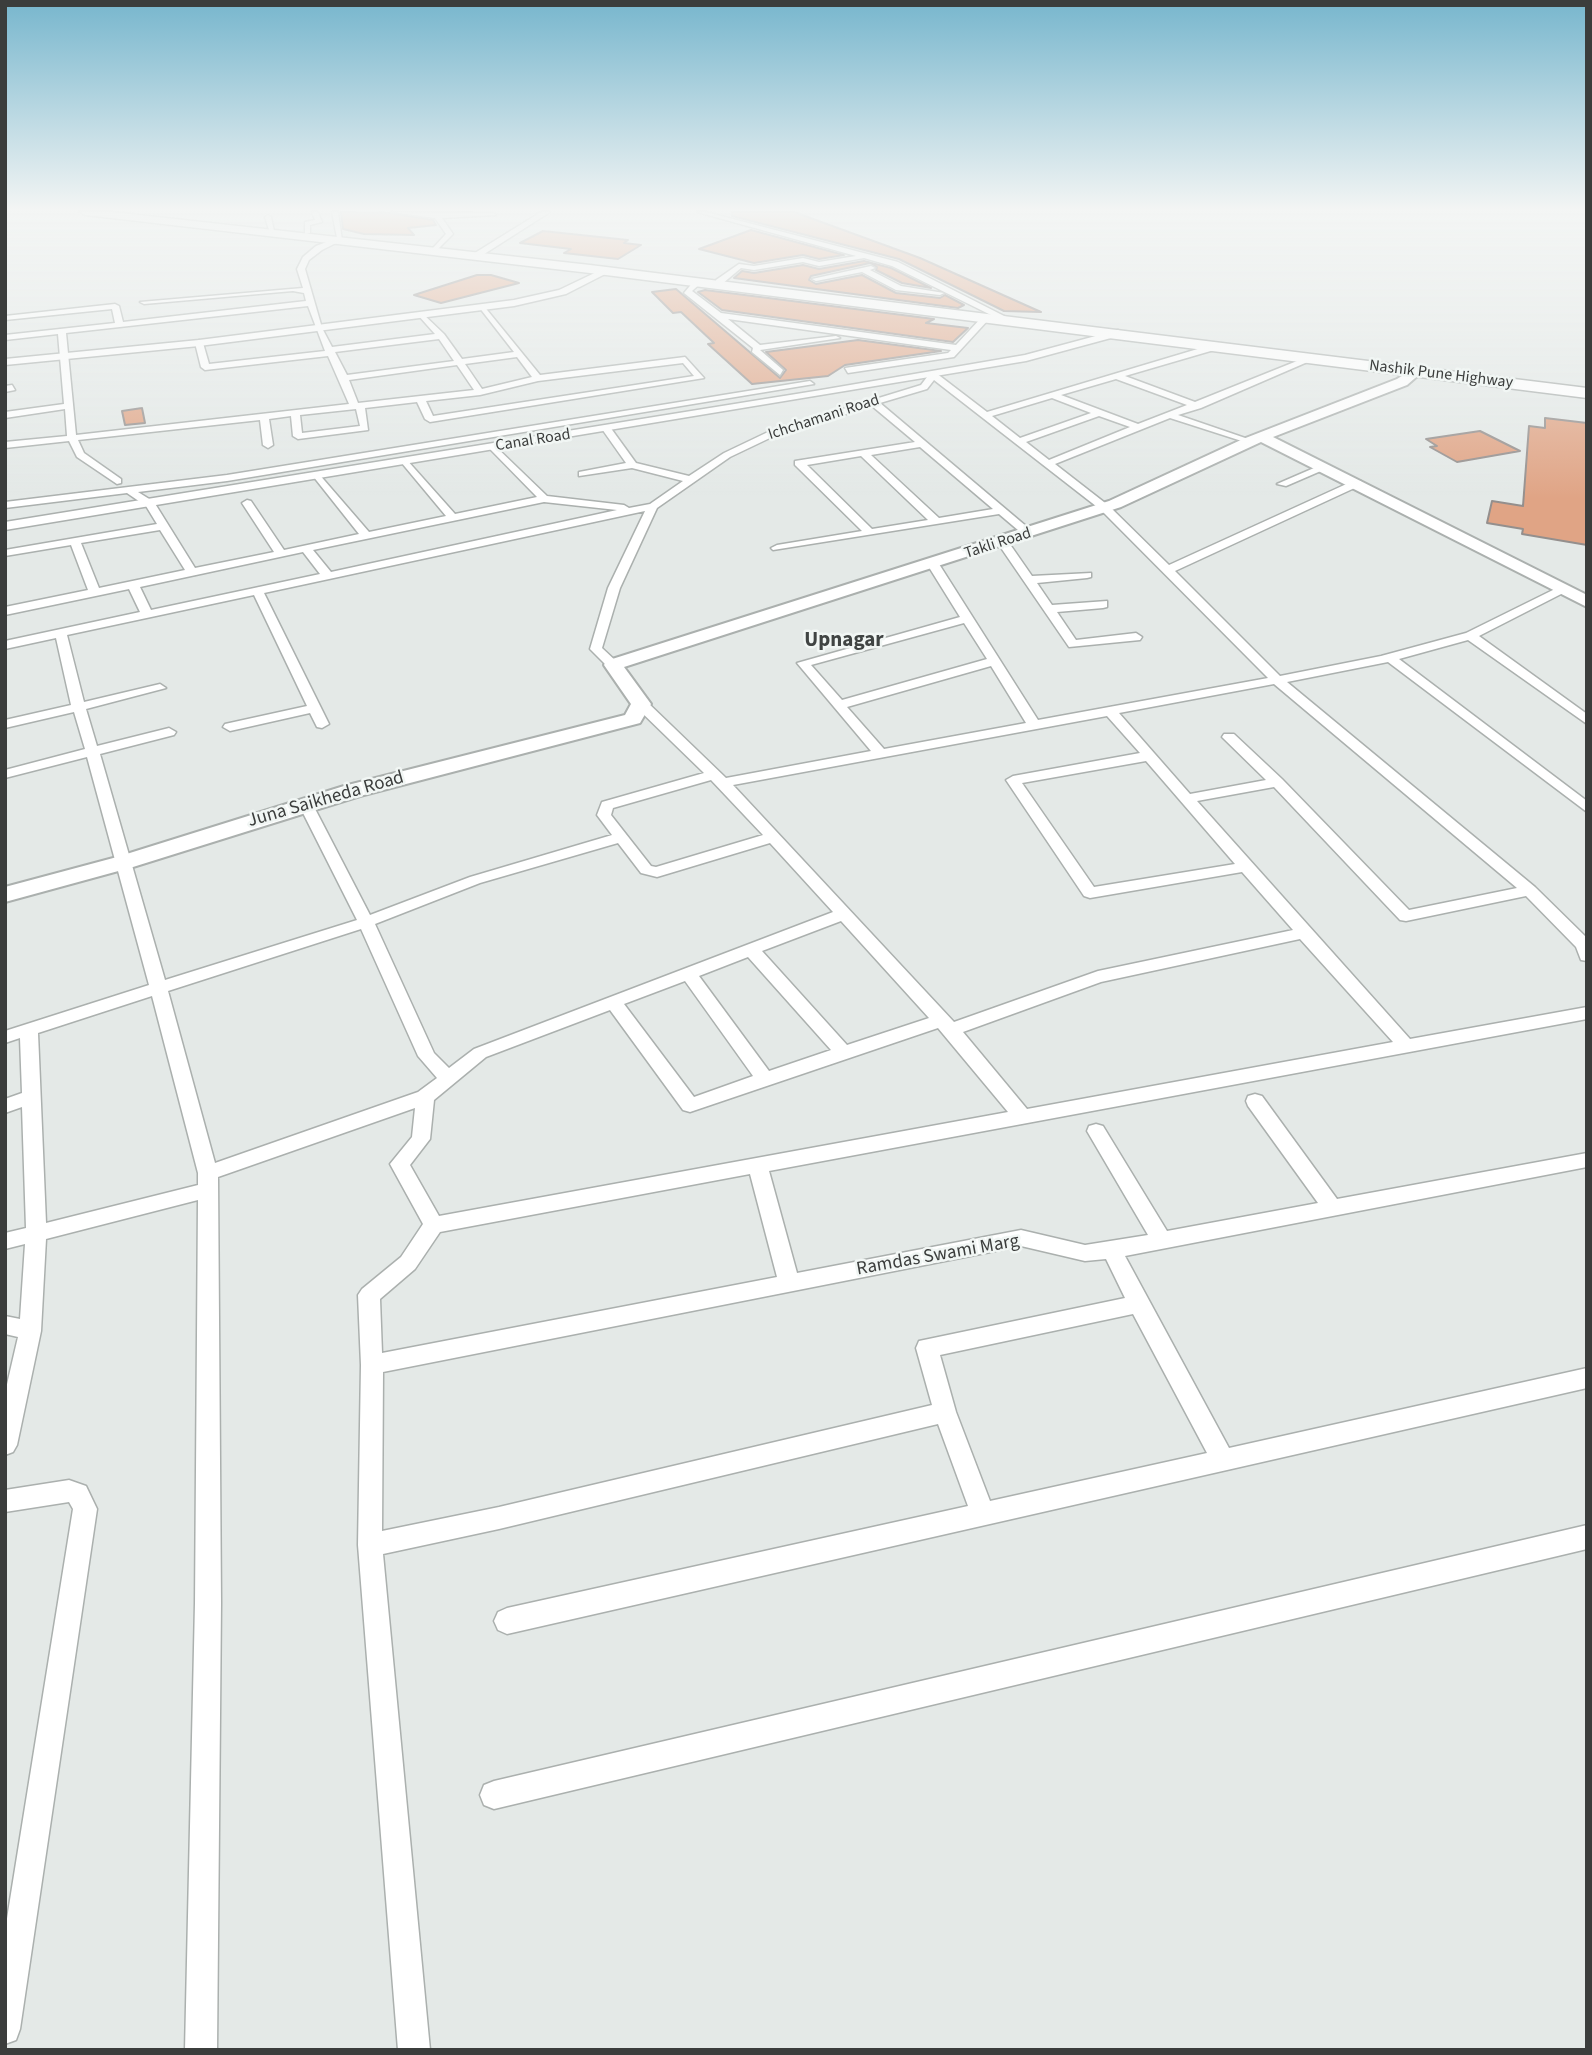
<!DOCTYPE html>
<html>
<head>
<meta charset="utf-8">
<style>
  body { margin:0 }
  #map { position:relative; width:1592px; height:2055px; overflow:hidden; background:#e4e9e7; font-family:"Source Sans 3",sans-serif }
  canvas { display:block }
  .frame { position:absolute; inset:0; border:7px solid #3b3d3c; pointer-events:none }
</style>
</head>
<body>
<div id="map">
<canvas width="1592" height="2055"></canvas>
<div class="frame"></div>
</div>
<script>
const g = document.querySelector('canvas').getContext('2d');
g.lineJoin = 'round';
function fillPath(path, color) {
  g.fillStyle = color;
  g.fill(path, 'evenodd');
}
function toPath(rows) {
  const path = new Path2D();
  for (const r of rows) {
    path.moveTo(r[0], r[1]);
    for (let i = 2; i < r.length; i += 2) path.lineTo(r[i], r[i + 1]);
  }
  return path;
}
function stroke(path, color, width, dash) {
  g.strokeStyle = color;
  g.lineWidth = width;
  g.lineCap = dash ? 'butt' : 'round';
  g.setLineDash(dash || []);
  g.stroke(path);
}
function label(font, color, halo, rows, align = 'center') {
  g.font = font + ' "Source Sans 3",sans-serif';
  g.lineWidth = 5;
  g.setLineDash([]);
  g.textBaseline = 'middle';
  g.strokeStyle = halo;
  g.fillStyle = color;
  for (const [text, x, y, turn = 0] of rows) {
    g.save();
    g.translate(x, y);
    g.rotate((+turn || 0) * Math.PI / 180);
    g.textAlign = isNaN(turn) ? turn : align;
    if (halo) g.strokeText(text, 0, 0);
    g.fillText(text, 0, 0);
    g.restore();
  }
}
const building = toPath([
  [341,212,390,213,433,220,436,225,408,228,414,235,364,234,343,229,341,212],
  [732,212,794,212,920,258,1041,312,1004,311,899,259,732,216,732,212],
  [751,230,844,255,819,259,803,255,754,263,699,249,751,230],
  [543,231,628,240,624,243,641,245,618,259,564,253,571,249,520,243,543,231],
  [864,261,891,268,931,288,902,283,876,270,877,267,870,263,811,276,809,280,816,284,862,275,896,293,940,298,945,295,964,305,958,308,734,278,742,271,754,273,803,265,819,269,864,261],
  [477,275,491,275,519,283,441,303,414,295,477,275],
  [676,289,780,378,786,370,766,352,858,340,941,351,845,365,828,376,752,384,708,344,714,343,681,312,673,313,652,292,676,289],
  [705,290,934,319,926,323,968,328,953,342,722,310,698,292,705,290],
  [142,408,145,423,125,425,122,411,142,408],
  [1545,418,1587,423,1587,545,1522,534,1523,529,1487,523,1492,501,1523,506,1529,426,1545,428,1545,418],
  [1480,431,1520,451,1457,462,1430,447,1437,446,1426,439,1480,431]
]);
fillPath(building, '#e0a485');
stroke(building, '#948f8d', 2);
const minor = toPath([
  [312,212,318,212,322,222,310,225,310,233,305,234,305,222,315,220,312,212],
  [332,212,338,212,342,240,322,250,309,260,305,269,322,328,332,347,435,334,418,315,422,313,444,334,462,359,514,352,479,307,483,305,540,375,685,357,704,378,430,422,425,419,417,402,365,408,368,430,298,439,293,436,291,416,269,419,273,445,268,448,263,445,260,420,78,440,84,453,121,479,121,483,117,484,77,457,69,441,5,448,5,442,67,436,65,409,5,418,5,412,64,404,58,334,5,340,5,335,115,323,112,309,5,320,5,316,115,304,119,306,123,322,306,301,304,293,293,291,144,304,140,302,303,288,297,269,303,257,316,246,337,238,332,212],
  [308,306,325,351,209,364,203,343,199,340,195,343,201,367,205,370,328,356,349,404,76,435,66,333,308,306],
  [439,339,454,361,347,375,335,352,439,339],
  [517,357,532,377,482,389,465,364,517,357],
  [683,363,694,376,433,416,426,401,480,395,538,381,683,363],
  [457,365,474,390,358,403,349,380,457,365],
  [356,409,360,426,302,433,300,415,356,409],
  [392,212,493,213,496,215,442,218,453,234,437,250,433,248,446,234,435,218,392,212],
  [697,212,706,212,898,262,1008,318,1001,320,892,266,864,258,819,266,803,262,754,270,741,268,722,284,716,284,716,280,739,264,754,266,803,258,819,262,856,256,697,212],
  [268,215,271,217,274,231,269,230,265,217,268,215],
  [871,266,875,268,870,270,901,286,944,293,940,295,896,290,862,272,816,281,812,279,871,266],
  [694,281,701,283,692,291,721,313,956,345,982,317,989,319,954,357,848,373,845,368,948,353,951,350,728,319,760,345,836,336,840,338,760,350,783,370,780,375,752,352,753,348,684,293,694,281],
  [1211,345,1214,350,1125,376,1195,402,1312,355,1319,357,1201,408,1178,415,1251,440,1251,444,1170,418,1055,464,1109,506,1169,565,1353,481,1361,481,1361,485,1175,571,1280,676,1381,656,1466,633,1559,587,1567,587,1567,591,1479,636,1587,714,1587,724,1468,640,1399,659,1587,801,1587,812,1388,662,1287,682,1535,887,1587,938,1587,961,1581,960,1576,947,1526,896,1406,921,1400,920,1274,787,1197,801,1410,1039,1587,1007,1587,1019,769,1171,797,1273,1021,1230,1085,1245,1148,1235,1087,1131,1089,1126,1096,1124,1103,1126,1167,1231,1318,1203,1248,1106,1246,1101,1248,1096,1255,1094,1262,1096,1337,1199,1587,1153,1587,1167,1125,1256,1229,1448,1587,1368,1587,1388,507,1634,498,1630,494,1621,498,1612,507,1608,968,1506,938,1424,499,1529,383,1554,430,2050,398,2050,358,1545,361,1365,358,1295,362,1289,401,1257,423,1224,390,1164,412,1137,415,1108,218,1177,221,1603,217,2050,185,2050,195,1603,198,1200,46,1239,41,1331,17,1445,13,1452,5,1455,5,1393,18,1337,5,1334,5,1316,20,1319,25,1244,5,1249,5,1233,26,1228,22,1107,5,1113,5,1099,22,1093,20,1038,5,1043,5,1031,149,985,87,757,5,778,5,770,85,749,74,712,5,728,5,720,71,705,56,638,5,649,5,641,140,612,129,589,5,615,5,607,88,590,71,545,5,556,5,550,157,524,146,506,127,493,5,508,5,502,227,475,810,381,814,384,227,481,138,492,154,502,195,568,274,552,242,503,247,500,251,501,284,550,359,534,313,476,318,473,369,532,446,516,401,462,406,459,455,514,537,497,490,449,488,447,493,444,547,496,624,505,629,508,650,504,683,481,632,468,579,476,579,472,626,463,602,429,604,427,610,427,636,463,689,476,724,453,768,432,921,385,930,373,936,373,987,412,1211,345],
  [1116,379,1187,405,1138,424,1061,395,1116,379],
  [934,380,1101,510,1268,678,1038,720,939,564,929,562,927,564,960,617,797,663,871,751,726,778,646,701,636,701,636,707,704,773,602,802,597,815,612,835,470,877,370,915,313,805,306,801,301,802,299,805,357,920,165,980,100,754,174,735,176,732,169,728,97,746,86,709,166,688,160,684,84,702,67,635,254,595,307,706,225,724,223,727,230,731,310,713,317,727,322,728,329,724,264,593,645,511,608,588,590,649,609,668,617,668,617,662,602,648,620,588,657,508,730,457,774,436,872,406,915,442,795,461,795,465,862,531,777,545,771,548,773,550,999,514,1025,536,1033,536,1033,532,880,403,927,389,934,380],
  [1052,398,1091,413,1020,438,992,416,1052,398],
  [1099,416,1130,427,1049,460,1026,442,1099,416],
  [920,447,993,509,939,518,871,455,920,447],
  [861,456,928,520,872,529,807,465,861,456],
  [544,502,617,510,331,572,313,550,544,502],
  [160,530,185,570,99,588,81,543,160,530],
  [303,552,320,574,151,610,140,587,303,552],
  [964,623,987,659,842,700,811,665,964,623],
  [991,666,1026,723,884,749,847,707,991,666],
  [1274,684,1517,888,1409,910,1282,779,1234,734,1224,734,1222,737,1266,780,1190,794,1119,713,1274,684],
  [1107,716,1140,753,1013,776,1006,780,1084,896,1090,898,1242,872,1293,930,1098,971,954,1022,733,785,1107,716],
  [1146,761,1235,864,1094,887,1022,783,1146,761],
  [711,780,763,835,656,867,651,866,611,815,613,808,711,780],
  [618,843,641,873,657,877,770,843,833,912,474,1049,449,1068,434,1053,375,924,480,883,618,843],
  [841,921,929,1018,847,1045,762,951,841,921],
  [361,929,418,1056,437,1078,418,1092,215,1163,168,991,361,929],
  [1300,939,1393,1042,1027,1109,963,1032,1101,982,1300,939],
  [748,957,831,1050,769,1071,699,976,748,957],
  [685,981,753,1076,694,1097,624,1004,685,981],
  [152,996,198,1173,198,1185,46,1223,38,1033,152,996],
  [610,1010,683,1110,690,1112,938,1028,1008,1112,439,1216,410,1165,430,1139,434,1100,486,1057,610,1010],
  [750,1174,777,1277,382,1353,380,1299,415,1269,440,1232,750,1174],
  [1021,1246,1085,1261,1106,1259,1125,1298,919,1341,916,1348,932,1405,499,1507,382,1531,383,1372,1021,1246],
  [1133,1314,1207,1453,990,1501,956,1412,940,1355,1133,1314],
  [12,385,15,390,5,392,5,386,12,385],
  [1321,465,1330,467,1286,486,1277,484,1321,465],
  [999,540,1007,540,1032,576,1091,573,1091,577,1087,578,1037,583,1052,605,1107,601,1107,607,1103,608,1057,612,1076,640,1136,633,1142,637,1140,640,1069,647,997,542,999,540],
  [69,1480,86,1486,97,1509,20,2029,16,2040,5,2044,5,1931,73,1509,69,1502,5,1512,5,1490,69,1480],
  [1587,1525,1587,1549,494,1809,484,1805,480,1795,484,1785,494,1781,1587,1525]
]);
const tertiary = toPath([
  [541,212,550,212,478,258,470,256,541,212],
  [603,269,611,271,566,294,514,306,199,346,5,365,5,359,199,340,514,300,559,290,603,269],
  [1118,330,1123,333,1122,335,1026,361,5,530,5,522,821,390,1025,355,1118,330]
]);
const secondary = toPath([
  [1415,368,1422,372,1407,385,1273,437,1587,595,1587,607,1261,442,1121,507,624,667,651,704,640,723,360,796,133,867,5,902,5,887,117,857,344,786,625,715,631,704,604,665,606,661,1109,501,1243,439,1397,379,1415,368]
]);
const trunk = toPath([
  [79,212,112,212,590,265,1587,388,1587,398,590,273,85,215,79,212]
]);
stroke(minor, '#abb0ae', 3);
stroke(tertiary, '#abb0ae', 3);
stroke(secondary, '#abb0ae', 4);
stroke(trunk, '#abb0ae', 3);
fillPath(minor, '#fff');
fillPath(tertiary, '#fff');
fillPath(secondary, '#fff');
fillPath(trunk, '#fff');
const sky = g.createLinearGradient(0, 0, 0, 499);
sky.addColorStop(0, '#77b6cd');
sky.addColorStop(0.42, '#f3f5f4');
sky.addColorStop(1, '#f3f5f400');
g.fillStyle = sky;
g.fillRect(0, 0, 1592, 499);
label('16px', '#3b3d3c', '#f1f6f4', [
  ["Nashik Pune Highway",1441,375,7],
  ["Ichchamani Road",824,418,-18],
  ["Canal Road",533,441,-9],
  ["Takli Road",998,544,-18]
]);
label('19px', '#3b3d3c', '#f1f6f4', [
  ["Juna Saikheda Road",326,800,-16],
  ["Ramdas Swami Marg",938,1256,-10]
]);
label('bold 21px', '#404443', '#f1f6f4', [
  ["Upnagar",844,641]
]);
</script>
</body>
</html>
